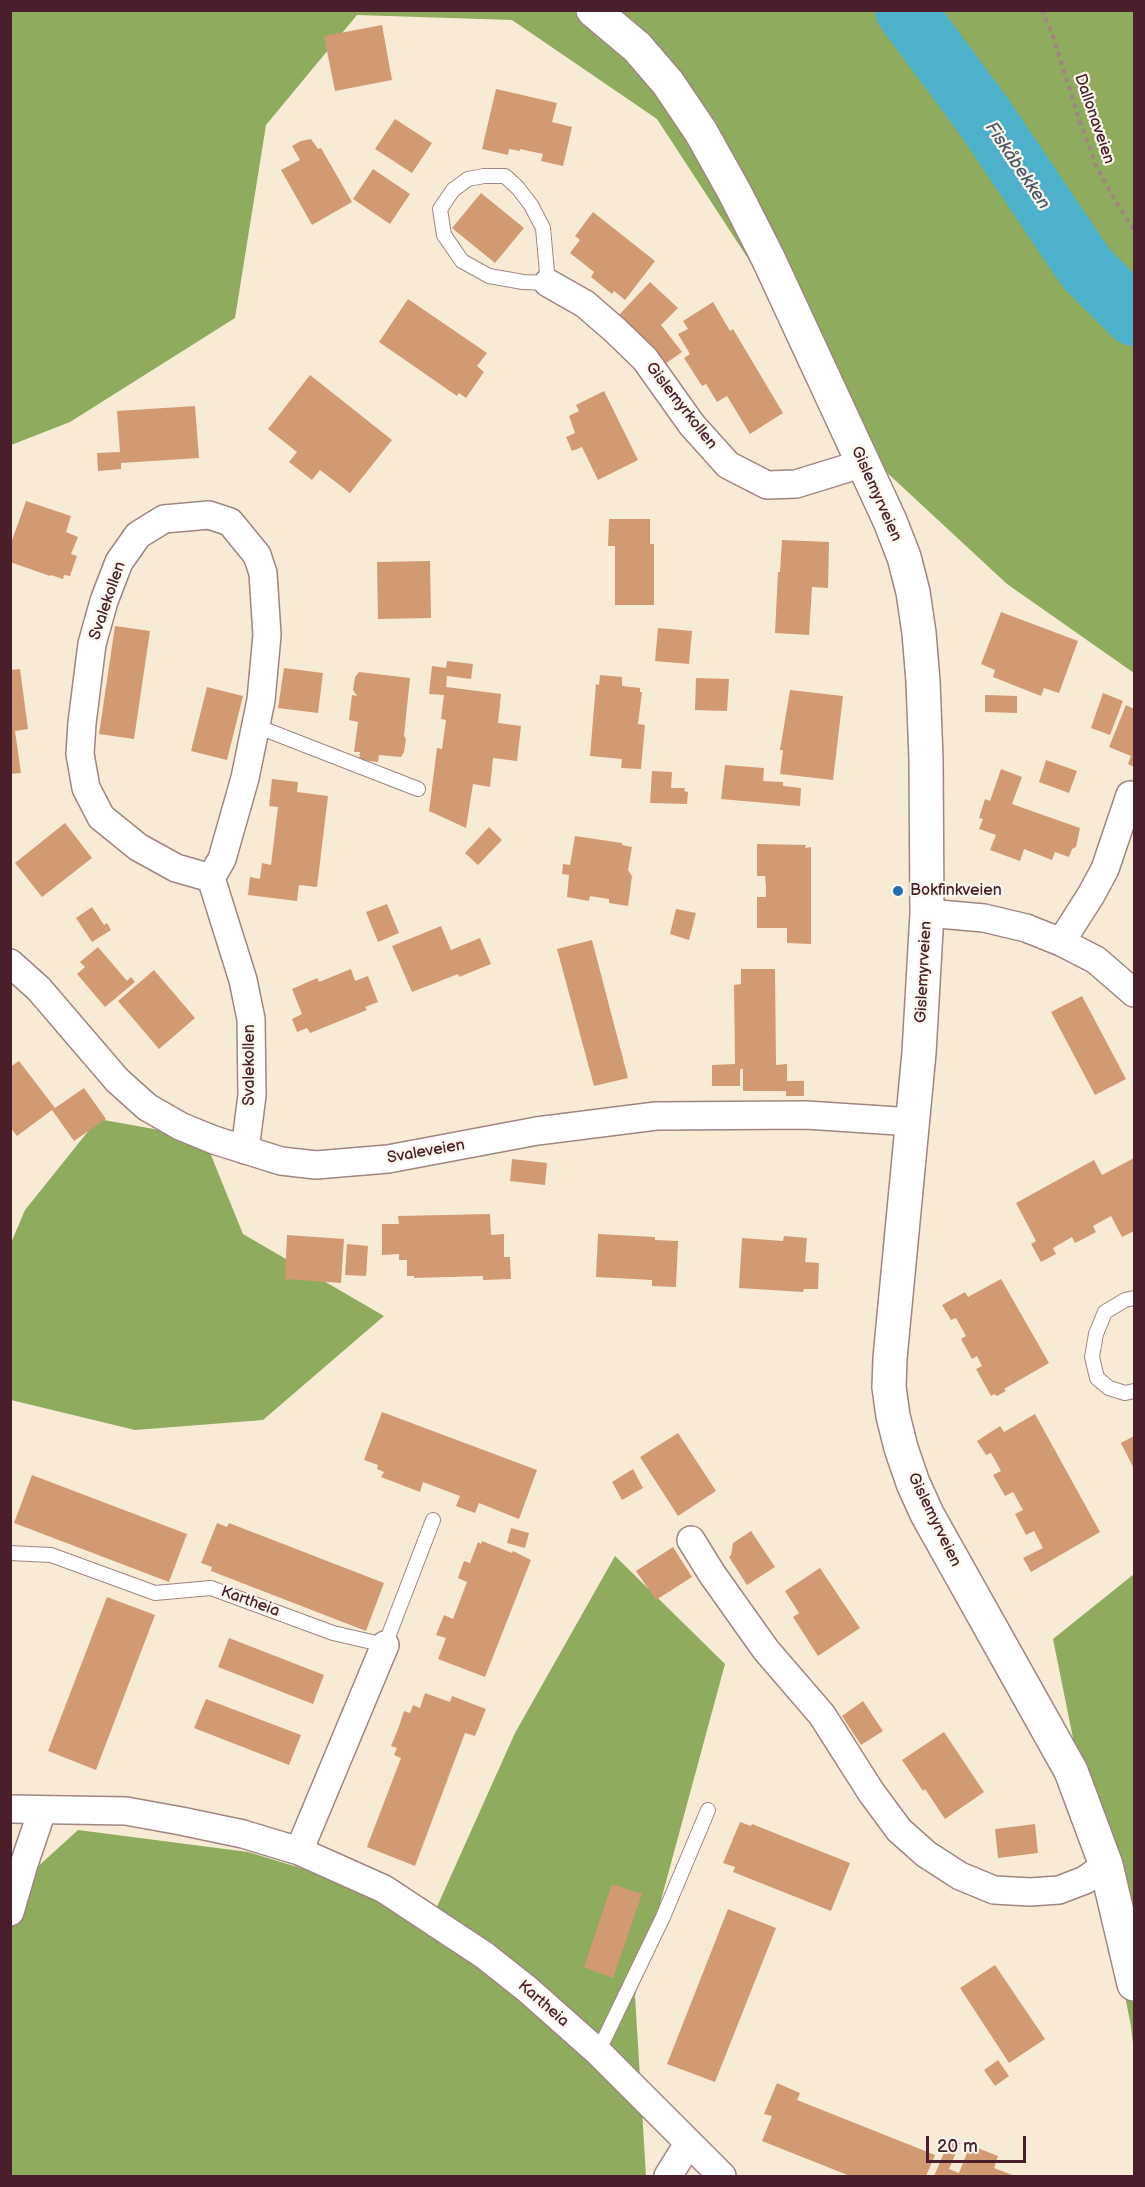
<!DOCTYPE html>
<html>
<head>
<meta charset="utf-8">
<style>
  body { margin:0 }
  #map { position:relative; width:1145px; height:2187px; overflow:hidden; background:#f7ebd6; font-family:"Balsamiq Sans",sans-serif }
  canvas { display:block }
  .frame { position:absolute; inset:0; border:12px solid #4a1f2b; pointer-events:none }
  .scale { position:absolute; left:926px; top:2136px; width:100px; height:27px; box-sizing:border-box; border:3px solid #4a1f2b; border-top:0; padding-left:8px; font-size:18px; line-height:21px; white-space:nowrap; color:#4a1f2b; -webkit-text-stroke:4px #fbf7ec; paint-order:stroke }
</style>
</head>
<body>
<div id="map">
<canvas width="1145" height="2187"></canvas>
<div class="frame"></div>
<div class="scale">20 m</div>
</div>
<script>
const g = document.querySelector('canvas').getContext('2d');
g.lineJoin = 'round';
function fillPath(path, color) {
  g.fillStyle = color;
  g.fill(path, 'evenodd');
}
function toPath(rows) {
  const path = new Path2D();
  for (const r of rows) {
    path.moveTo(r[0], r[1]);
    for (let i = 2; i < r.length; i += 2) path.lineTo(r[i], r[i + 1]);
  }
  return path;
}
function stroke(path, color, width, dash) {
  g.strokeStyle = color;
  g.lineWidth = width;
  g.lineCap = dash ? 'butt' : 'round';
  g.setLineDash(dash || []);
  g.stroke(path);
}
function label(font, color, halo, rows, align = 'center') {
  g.font = font + ' "Balsamiq Sans",sans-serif';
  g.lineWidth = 4.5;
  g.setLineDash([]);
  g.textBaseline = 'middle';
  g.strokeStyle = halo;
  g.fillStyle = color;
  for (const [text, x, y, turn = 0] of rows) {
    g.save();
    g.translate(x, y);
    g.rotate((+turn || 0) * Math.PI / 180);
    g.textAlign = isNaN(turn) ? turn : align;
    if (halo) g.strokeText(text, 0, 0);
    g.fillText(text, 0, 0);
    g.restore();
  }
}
fillPath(toPath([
  [11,11,1134,11,1134,673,1007,584,868,455,766,286,657,119,512,20,357,15,266,125,235,318,70,422,11,445],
  [98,1119,204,1138,243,1234,384,1316,263,1420,135,1430,11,1400,11,1243,25,1210],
  [615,1556,725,1664,635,1996,646,2176,11,2176,11,1891,78,1830,248,1852,436,1909,515,1733],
  [1134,1574,1134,2053,1131,2026,1053,1639]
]), '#8eab5e');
stroke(toPath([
  [905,10,983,115,1086,268,1134,316]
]), '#4db1cc', 60);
fillPath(toPath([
  [382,25,392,80,335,91,324,36],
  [496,89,557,103,552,122,572,127,563,166,541,161,543,154,520,149,520,151,509,149,508,155,482,149],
  [395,119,432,143,412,173,375,149],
  [311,139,318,149,321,148,352,202,312,225,281,170,300,160,292,146,301,141],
  [373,169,410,194,390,224,353,199],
  [481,193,524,228,495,263,452,228],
  [593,212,655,261,625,300,614,291,612,294,591,277,594,272,570,253,580,240,575,236],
  [650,282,678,308,661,325,682,352,665,364,647,341,619,315],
  [408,299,487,353,477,366,484,372,466,398,459,393,457,396,379,342],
  [713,302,730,331,733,329,783,413,750,434,727,396,717,402,706,384,702,386,684,358,690,354,678,334,688,329,683,321],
  [310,375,392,440,350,493,320,470,312,480,289,462,297,452,268,429],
  [604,391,638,460,598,480,582,447,572,451,566,437,575,433,569,416,579,411,576,405],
  [195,406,199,458,121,463,121,469,98,471,97,453,120,452,117,411],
  [26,501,71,516,66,532,78,537,71,554,77,556,70,576,64,575,63,579,51,575,50,576,10,562,10,546],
  [609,519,650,519,650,544,654,544,654,605,615,605,615,546,608,546],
  [782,540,829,542,828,588,812,587,809,635,775,633,778,572,780,572],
  [430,561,431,618,378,619,377,562],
  [1001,612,1078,641,1059,693,1044,688,1041,696,993,677,995,670,981,664],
  [115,626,150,631,134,739,99,734],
  [658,628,692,631,689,664,655,661],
  [447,661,473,664,471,679,447,676,446,687,501,694,498,723,521,726,517,761,493,758,490,787,473,784,466,828,429,811,437,748,442,749,446,720,441,719,444,695,429,694,432,666,446,668],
  [284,668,323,673,318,713,278,708],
  [20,669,28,729,15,731,21,773,10,774,10,670],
  [359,672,410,678,404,736,406,739,404,752,401,757,379,755,378,762,359,760,360,752,354,752,358,722,349,720,352,695,357,696,353,690,355,677],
  [600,675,622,677,622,686,640,688,640,692,642,692,638,724,645,725,641,769,621,768,622,759,590,756,596,684,599,685],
  [696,678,729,679,727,711,695,710],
  [207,687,243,696,227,760,191,751],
  [790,690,843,696,833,780,780,774,783,750,780,750],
  [1103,693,1123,701,1110,735,1091,728],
  [985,695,1017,696,1017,713,985,712],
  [1126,705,1134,709,1134,767,1128,764,1131,756,1109,747],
  [1046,760,1077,771,1069,793,1039,782],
  [725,765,764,768,763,781,783,782,783,786,801,788,800,806,721,799],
  [1001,769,1022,777,1012,804,1080,828,1076,847,1072,849,1069,857,1055,852,1052,860,1024,849,1020,861,990,850,996,835,979,829,983,819,979,818,985,799,990,801],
  [652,771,672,772,671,788,685,788,684,791,688,792,687,804,650,803],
  [272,779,298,782,297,792,328,796,317,887,299,885,297,901,248,895,250,877,260,879,262,863,271,865,278,807,269,806],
  [65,823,92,858,42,897,15,863],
  [489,827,502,840,478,865,465,853],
  [575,836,622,843,622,845,632,847,628,870,632,876,628,906,609,903,609,899,590,896,589,901,567,897,569,875,562,874,563,864,570,865],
  [757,844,806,845,805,848,811,847,811,944,787,943,787,928,757,928,757,897,766,897,766,887,765,876,757,876],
  [387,904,399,933,378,942,366,912],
  [92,907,104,925,107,923,111,930,92,942,76,918],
  [676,909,696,913,689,940,670,934],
  [441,926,451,950,480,938,491,964,459,977,458,974,412,992,392,946],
  [592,940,628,1078,594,1086,557,949],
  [98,947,127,981,131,977,135,982,105,1007,77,974,85,967,80,962],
  [351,969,355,981,368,976,378,1002,365,1007,367,1010,310,1033,307,1028,297,1032,292,1019,302,1014,292,989,317,978,319,982],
  [741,969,775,969,776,1065,787,1064,787,1081,804,1081,804,1096,786,1096,786,1091,743,1091,743,1069,740,1069,740,1086,712,1086,712,1065,735,1064,734,985,741,984],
  [154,970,195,1018,159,1049,118,1001],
  [1082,996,1126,1079,1095,1095,1051,1012],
  [19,1061,55,1108,84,1088,106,1119,74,1141,52,1110,17,1136,10,1127,10,1067],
  [1134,1158,1134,1231,1122,1237,1111,1216,1093,1226,1096,1232,1085,1238,1075,1243,1072,1237,1053,1248,1056,1254,1041,1262,1031,1244,1036,1241,1016,1203,1094,1160,1102,1175],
  [512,1159,547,1163,545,1185,510,1181],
  [490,1214,491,1235,504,1234,504,1257,510,1257,511,1279,483,1280,483,1276,414,1278,414,1276,407,1276,407,1260,399,1260,399,1254,382,1255,382,1224,399,1224,398,1216],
  [598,1234,655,1237,655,1240,678,1241,676,1287,652,1286,652,1280,596,1277],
  [287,1235,344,1239,341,1283,285,1279],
  [784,1236,807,1238,805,1262,819,1263,818,1289,804,1289,803,1292,739,1288,742,1238,783,1241],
  [347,1244,368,1246,366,1276,345,1275],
  [1001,1279,1049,1363,1004,1389,1006,1391,997,1396,994,1394,991,1396,976,1369,982,1366,977,1356,972,1359,961,1339,966,1336,956,1318,951,1320,942,1305,965,1292,968,1297],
  [382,1412,537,1470,519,1519,479,1503,475,1513,456,1506,460,1496,423,1482,420,1492,381,1477,384,1472,377,1469,378,1465,364,1460],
  [1035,1414,1100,1532,1031,1572,1023,1558,1043,1548,1034,1531,1026,1535,1015,1514,1023,1510,1013,1492,1005,1496,993,1475,1001,1471,991,1453,986,1455,977,1441,1000,1426,1004,1432],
  [678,1433,716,1491,678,1516,640,1457],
  [1134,1436,1134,1469,1121,1443],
  [633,1469,643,1488,622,1500,612,1482],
  [32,1475,187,1534,169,1582,14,1523],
  [217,1523,227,1527,229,1523,384,1583,366,1631,211,1571,212,1567,201,1563],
  [511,1528,529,1533,525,1548,507,1543],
  [751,1531,775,1567,747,1585,729,1557,731,1555,733,1543],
  [482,1541,512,1553,513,1551,531,1560,485,1677,438,1659,446,1638,436,1635,444,1615,453,1619,467,1582,458,1578,464,1561,470,1563,478,1542,481,1544],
  [673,1547,692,1577,656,1600,636,1571],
  [820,1568,860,1628,818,1656,793,1617,799,1613,785,1591],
  [107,1597,155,1615,96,1770,48,1751],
  [229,1638,324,1675,313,1704,218,1667],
  [425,1693,450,1702,452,1696,486,1709,475,1736,465,1733,415,1866,367,1847,401,1758,394,1755,397,1748,391,1746,398,1729,404,1711,410,1713,413,1705,420,1708],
  [206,1699,301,1735,289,1765,194,1728],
  [863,1701,883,1731,861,1745,842,1716],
  [944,1732,984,1792,945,1819,925,1789,923,1791,902,1760],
  [740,1822,751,1826,752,1824,850,1863,831,1911,733,1872,735,1867,723,1863],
  [1035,1824,1038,1853,998,1858,995,1829],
  [612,1884,642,1894,613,1978,584,1967],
  [728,1909,776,1928,715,2082,667,2064],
  [995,1965,1045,2039,1009,2063,960,1988],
  [998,2060,1009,2076,995,2086,984,2070],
  [777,2083,800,2093,797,2100,935,2155,926,2176,850,2176,762,2141,772,2116,764,2114],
  [950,2139,960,2143,949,2169,959,2173,970,2145,998,2156,994,2168,1015,2176,934,2176]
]), '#d29a73');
const service = toPath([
  [484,176,505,176,518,188,531,205,543,228,548,283,523,282,489,276,462,261,444,235,440,209,453,190,468,179,484,176],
  [256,726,418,789],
  [1134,1298,1125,1300,1105,1312,1096,1334,1092,1357,1097,1378,1109,1388,1125,1393,1134,1391],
  [10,1553,51,1555,155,1593,211,1588,333,1633,385,1645,433,1520],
  [598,2052,663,1917,708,1810]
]);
const minor = toPath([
  [548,283,585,304,615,330,645,359,692,425,728,465,767,485,796,484,848,468,862,461],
  [211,878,176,868,138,847,101,817,86,788,80,754,82,723,92,644,104,601,119,562,138,535,164,519,209,515,230,522,257,555,263,573,267,635,261,700,245,778,222,859,211,878,243,980,251,1019,252,1095,245,1150],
  [927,913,984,918,1026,928,1061,942,1096,960,1134,993],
  [1061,942,1091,895,1105,869,1130,795],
  [10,963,39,989,117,1080,147,1107,180,1126,214,1140,281,1161,316,1165,388,1159,537,1131,656,1116,806,1115,913,1122],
  [691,1540,712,1574,766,1650,822,1715,871,1792,899,1830,926,1854,960,1876,994,1890,1030,1892,1059,1890,1085,1880,1106,1865],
  [10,1809,126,1811,181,1821,243,1834,299,1851,384,1889,484,1955,527,1989,598,2052,722,2176],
  [299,1851,385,1645],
  [10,1912,24,1864,42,1811],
  [668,2176,688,2144]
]);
const tertiary = toPath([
  [593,10,637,47,668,83,701,132,735,193,768,258,890,521,904,557,913,592,919,633,923,681,926,759,927,913,919,1053,890,1358,889,1387,893,1416,901,1448,913,1483,927,1514,1071,1771,1106,1865,1134,1984]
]);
stroke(service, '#a08580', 16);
stroke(minor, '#a08580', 30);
stroke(tertiary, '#a08580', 36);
stroke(toPath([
  [1042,10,1052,33,1080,122,1097,168,1119,207,1134,230]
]), '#a08580', 4, [4.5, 4.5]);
stroke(service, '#fff', 14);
stroke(minor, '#fff', 27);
stroke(tertiary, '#fff', 33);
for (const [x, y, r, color] of [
  [898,891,6,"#1f6fb2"]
]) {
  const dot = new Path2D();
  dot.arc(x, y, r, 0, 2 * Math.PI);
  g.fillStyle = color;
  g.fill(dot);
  stroke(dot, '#fbf7ec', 2);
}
label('16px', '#4a1f2b', '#fbf7ec', [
  ["Dallonaveien",1094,119,71],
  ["Gislemyrkollen",681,406,52],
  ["Gislemyrveien",876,494,66],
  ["Svalekollen",108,601,-71],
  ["Gislemyrveien",924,972,-87],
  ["Svalekollen",250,1065,-90],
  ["Svaleveien",426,1152,-10],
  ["Gislemyrveien",934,1520,64],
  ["Kartheia",250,1602,20],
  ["Kartheia",543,2004,41]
]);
label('16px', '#4a1f2b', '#fbf7ec', [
  ["Bokfinkveien",910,891]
], 'left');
label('italic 18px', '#4b596b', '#fbf7ec', [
  ["Fiskåbekken",1017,166,56]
]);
</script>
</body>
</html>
